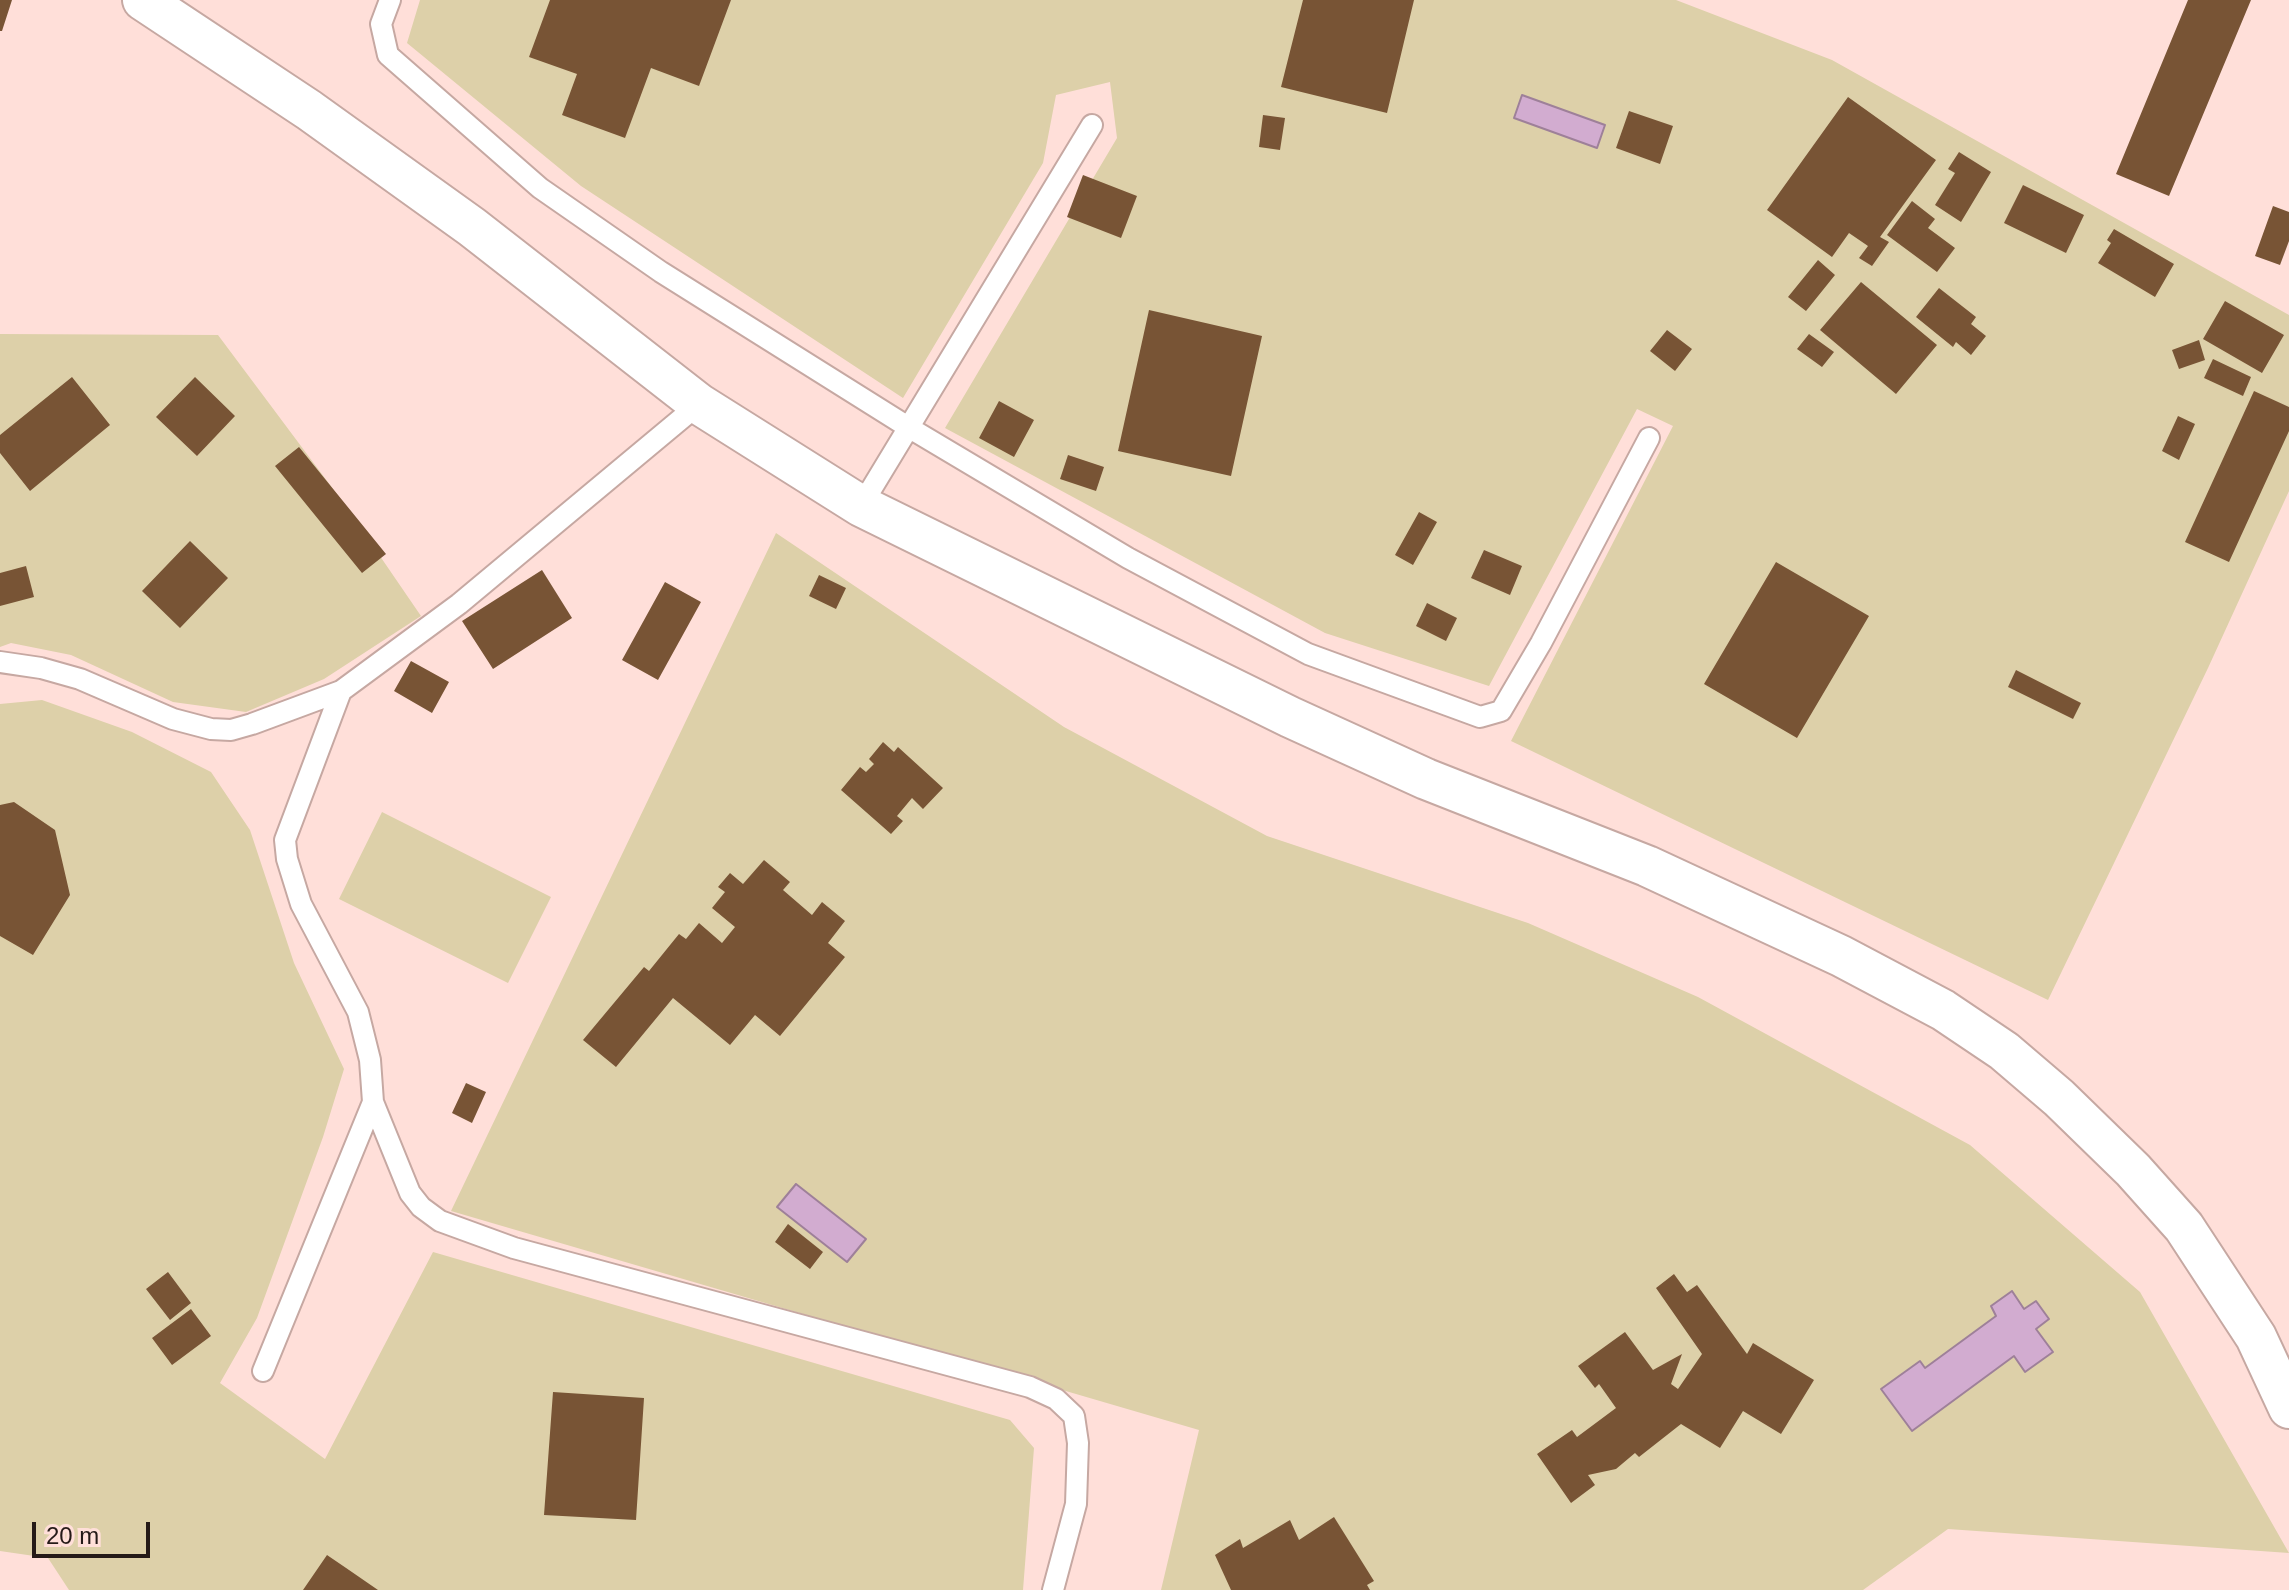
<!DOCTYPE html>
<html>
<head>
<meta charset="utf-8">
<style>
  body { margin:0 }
  #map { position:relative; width:2289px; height:1590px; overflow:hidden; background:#ffdfd9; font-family:Arial,sans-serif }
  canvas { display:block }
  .scale { position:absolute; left:32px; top:1522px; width:118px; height:36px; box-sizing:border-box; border:4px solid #251a18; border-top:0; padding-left:10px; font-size:24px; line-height:28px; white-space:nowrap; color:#251a18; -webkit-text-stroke:6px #ffdfd9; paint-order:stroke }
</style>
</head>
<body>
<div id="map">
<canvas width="2289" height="1590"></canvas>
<div class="scale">20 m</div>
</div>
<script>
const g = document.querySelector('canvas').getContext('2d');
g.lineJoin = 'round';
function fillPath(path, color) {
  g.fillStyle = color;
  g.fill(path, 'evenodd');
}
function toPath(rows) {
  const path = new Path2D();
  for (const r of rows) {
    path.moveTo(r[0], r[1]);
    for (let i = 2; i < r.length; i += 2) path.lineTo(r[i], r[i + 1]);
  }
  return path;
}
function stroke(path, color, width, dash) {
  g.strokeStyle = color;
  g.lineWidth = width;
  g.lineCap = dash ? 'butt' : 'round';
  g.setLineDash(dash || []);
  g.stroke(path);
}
fillPath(toPath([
  [420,0,1676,0,1832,60,2289,315,2289,491,2208,668,2048,1000,1511,741,1673,426,1637,409,1489,686,1325,633,945,428,1117,138,1110,82,1056,95,1043,163,903,398,581,186,407,43],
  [0,334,218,335,345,505,421,616,324,679,246,712,173,702,71,655,11,643,0,647],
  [776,533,1064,727,1267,836,1528,923,1698,997,1970,1145,2140,1292,2289,1553,1948,1529,1863,1590,1161,1590,1199,1430,451,1211],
  [42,700,132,732,211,772,250,830,294,963,344,1069,323,1137,257,1318,220,1383,325,1459,433,1252,1010,1420,1034,1448,1023,1590,69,1590,48,1558,0,1551,0,704],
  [382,812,551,897,508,983,339,899]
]), '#ddd0a9');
const water = toPath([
  [1522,95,1605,125,1597,148,1514,118,1522,95],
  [796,1184,866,1239,847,1262,777,1207,796,1184],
  [2012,1291,2024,1309,2036,1301,2049,1319,2036,1329,2053,1352,2025,1372,2014,1356,1912,1431,1881,1389,1920,1361,1925,1368,1996,1316,1991,1306,2012,1291]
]);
fillPath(water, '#d2acd0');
stroke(water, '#9e8099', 2);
fillPath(toPath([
  [0,0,12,0,2,31,0,31],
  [550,0,731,0,699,86,651,68,625,138,562,115,577,74,529,57],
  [1303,0,1414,0,1387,113,1281,87],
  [2188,0,2251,0,2169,196,2116,174],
  [1848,97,1936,160,1880,237,1889,242,1872,266,1859,258,1868,246,1849,233,1832,257,1767,210],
  [1629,111,1673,126,1660,164,1616,148],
  [1263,115,1285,118,1280,150,1259,147],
  [1959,152,1991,172,1961,222,1935,205,1955,173,1948,169],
  [1083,175,1137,196,1121,238,1067,217],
  [2023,185,2084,215,2066,253,2004,223],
  [1912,201,1935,219,1928,228,1955,248,1937,272,1887,235],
  [2273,206,2289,212,2289,241,2280,265,2255,256],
  [2114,229,2174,264,2155,297,2098,263,2111,243,2107,240],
  [1818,260,1835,275,1806,311,1788,297],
  [1861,282,1937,345,1896,394,1820,330],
  [1939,288,1976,317,1971,324,1986,336,1971,355,1956,342,1953,347,1916,317],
  [2225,301,2284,335,2262,373,2203,339],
  [1149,310,1262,336,1231,476,1118,451],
  [1667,330,1692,349,1675,371,1650,351],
  [1809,334,1834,352,1822,367,1797,349],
  [2199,340,2205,360,2179,369,2172,350],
  [2213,359,2251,377,2243,396,2204,378],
  [72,377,110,425,30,491,0,453,0,435],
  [195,377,235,416,197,456,156,417],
  [2254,391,2289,407,2289,431,2229,562,2185,542],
  [999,401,1034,420,1014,457,979,438],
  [2178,416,2195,424,2179,460,2162,451],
  [299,447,386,554,362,573,275,466],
  [1068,455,1104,467,1096,491,1060,479],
  [1419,512,1437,522,1413,565,1395,555],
  [190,541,228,578,180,628,142,591],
  [1484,550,1522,566,1510,595,1471,578],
  [1776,562,1869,616,1797,738,1704,684],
  [26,566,34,597,0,606,0,573],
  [542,570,572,618,493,669,462,621],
  [819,575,846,588,836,609,809,596],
  [665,582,701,602,658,680,622,660],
  [1427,603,1457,618,1446,641,1416,626],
  [411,661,449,682,432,713,394,691],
  [2016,670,2081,703,2073,719,2008,687],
  [883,742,894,752,898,747,943,788,923,809,912,798,897,816,903,821,891,834,841,790,860,767,866,772,874,764,869,759],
  [14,802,55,830,70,895,33,955,0,936,0,805],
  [764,860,790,882,783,890,812,915,822,902,845,921,828,943,845,957,780,1036,755,1015,730,1045,673,998,616,1067,583,1040,644,967,649,971,679,934,686,939,699,923,722,943,735,927,712,908,725,892,718,887,730,873,743,884],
  [466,1083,486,1092,472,1123,452,1113],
  [788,1224,823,1252,810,1269,775,1242],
  [168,1272,191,1303,170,1320,146,1289],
  [1674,1274,1687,1292,1697,1285,1747,1354,1753,1343,1814,1380,1781,1434,1743,1411,1720,1448,1681,1424,1639,1457,1635,1453,1616,1469,1588,1475,1595,1485,1571,1503,1537,1454,1572,1430,1577,1437,1616,1408,1599,1384,1595,1388,1578,1366,1625,1332,1653,1370,1682,1354,1671,1384,1678,1389,1702,1354,1656,1288],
  [191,1309,211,1336,172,1365,152,1338],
  [553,1392,644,1398,636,1520,544,1515],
  [1334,1517,1374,1581,1367,1585,1370,1590,1231,1590,1215,1555,1240,1539,1243,1548,1290,1520,1299,1540],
  [327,1555,349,1570,378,1590,303,1590]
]), '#785435');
const service = toPath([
  [390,0,381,24,388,55,540,188,661,272,908,427,1128,558,1308,654,1480,717,1501,711,1541,643,1649,438],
  [861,506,1092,125],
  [0,662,41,668,80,679,173,719,211,729,231,730,252,724,341,691,459,604,699,404],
  [341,691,285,840,287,859,301,904,358,1012,370,1060,373,1102,410,1193,421,1207,440,1221,514,1248,1030,1387,1056,1399,1074,1416,1078,1443,1076,1504,1053,1590],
  [263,1371,373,1102]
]);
const minor = toPath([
  [143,0,309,110,472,227,699,404,861,506,1290,717,1426,779,1647,866,1841,956,1943,1010,2004,1051,2059,1098,2133,1170,2184,1227,2256,1337,2289,1408]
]);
stroke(service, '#c6a8a2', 24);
stroke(minor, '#c6a8a2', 44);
stroke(service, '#fff', 20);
stroke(minor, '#fff', 40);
</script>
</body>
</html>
